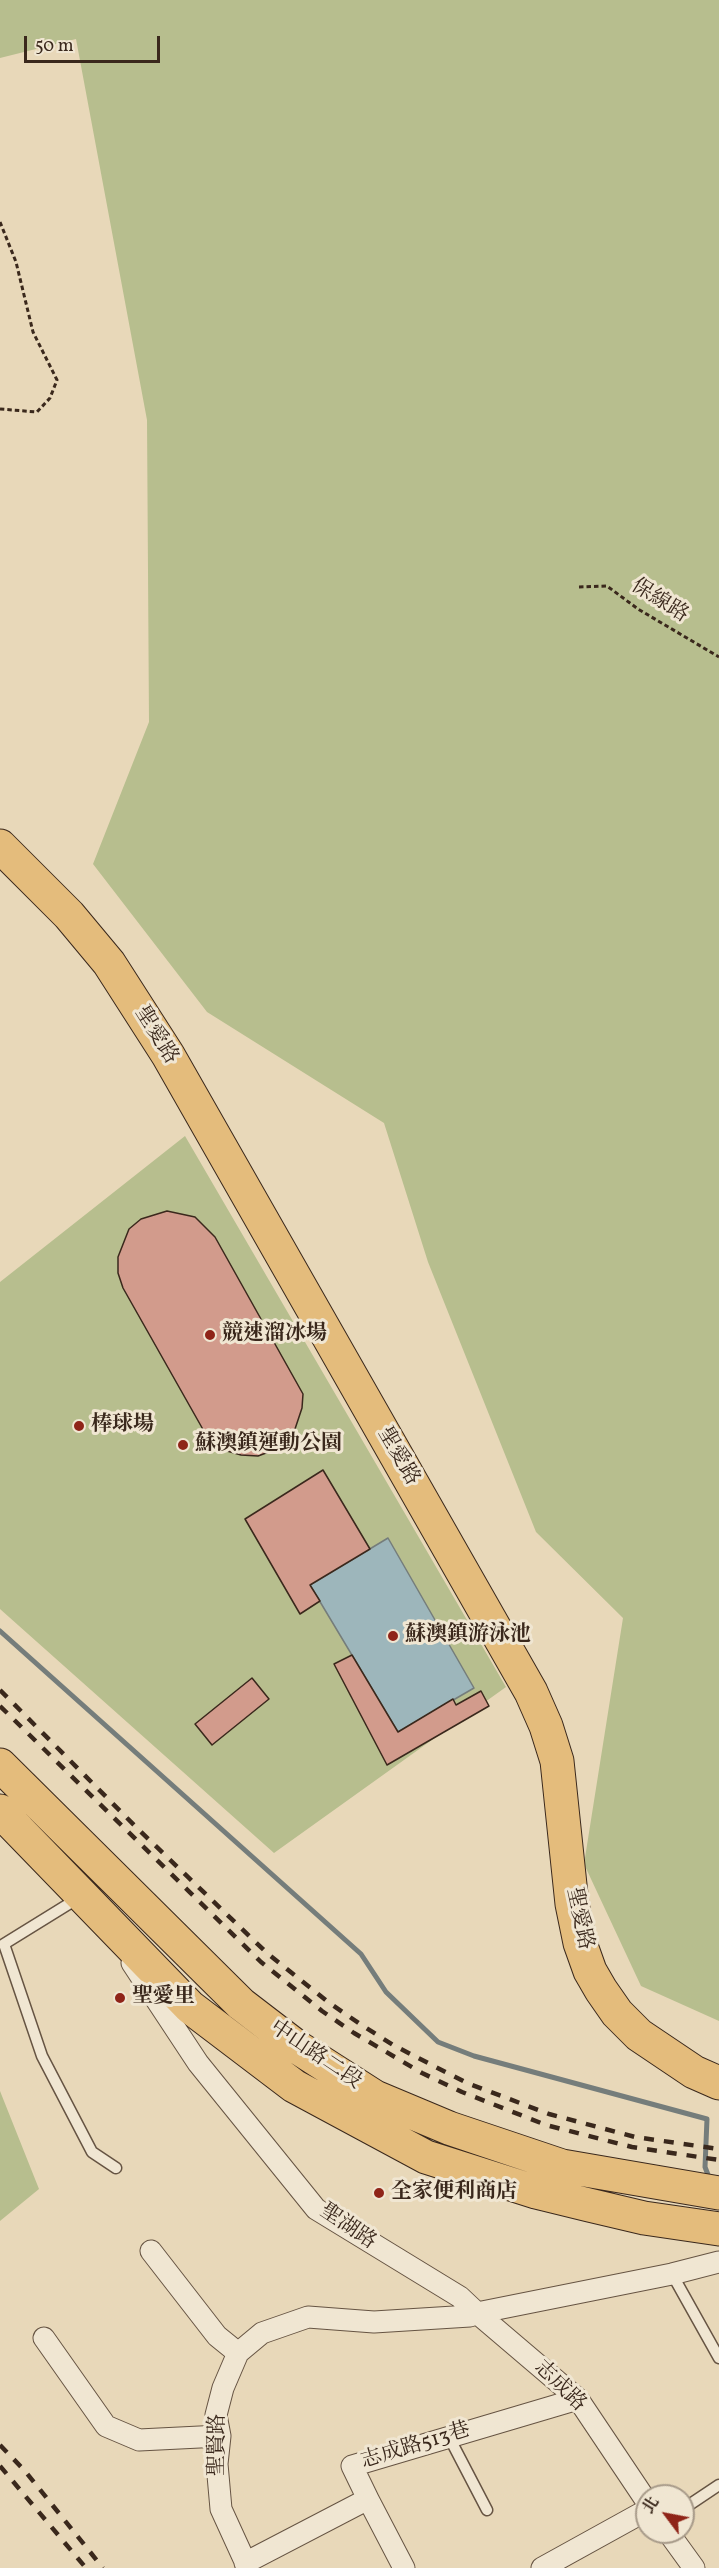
<!DOCTYPE html>
<html>
<head>
<meta charset="utf-8">
<style>
  body { margin:0 }
  #map { position:relative; width:719px; height:2568px; overflow:hidden; background:#e8d8b9; font-family:Vollkorn,"Noto Serif TC",serif }
  canvas { display:block }
  .north { position:absolute; left:635px; top:2484px; width:60px; height:60px; box-sizing:border-box; background:#f0e6d2; border:2px solid #a79a89; border-radius:50%; rotate:302deg; font-size:16px; font-weight:700; line-height:24px; text-align:center; color:#3a281c }
  .north::after { content:''; display:block; margin:auto; width:21px; height:27px; background:#8f2418; clip-path:polygon(50% 0,100% 100%,50% 72%,0 100%) }
  .scale { position:absolute; left:24px; top:36px; width:136px; height:27px; box-sizing:border-box; border:3px solid #3a281c; border-top:0; padding-left:8px; font-size:18px; line-height:21px; white-space:nowrap; color:#3a281c; -webkit-text-stroke:4px #f0e6d2; paint-order:stroke }
</style>
</head>
<body>
<div id="map">
<canvas width="719" height="2568"></canvas>
<div class="north">北</div>
<div class="scale">50 m</div>
</div>
<script>
const g = document.querySelector('canvas').getContext('2d');
g.lineJoin = 'round';
function fillPath(path, color) {
  g.fillStyle = color;
  g.fill(path, 'evenodd');
}
function toPath(rows) {
  const path = new Path2D();
  for (const r of rows) {
    path.moveTo(r[0], r[1]);
    for (let i = 2; i < r.length; i += 2) path.lineTo(r[i], r[i + 1]);
  }
  return path;
}
function stroke(path, color, width, dash) {
  g.strokeStyle = color;
  g.lineWidth = width;
  g.lineCap = dash ? 'butt' : 'round';
  g.setLineDash(dash || []);
  g.stroke(path);
}
function label(font, color, halo, rows, align = 'center') {
  g.font = font + ' Vollkorn,"Noto Serif TC",serif';
  g.lineWidth = 6;
  g.setLineDash([]);
  g.textBaseline = 'middle';
  g.strokeStyle = halo;
  g.fillStyle = color;
  for (const [text, x, y, turn = 0] of rows) {
    g.save();
    g.translate(x, y);
    g.rotate((+turn || 0) * Math.PI / 180);
    g.textAlign = isNaN(turn) ? turn : align;
    if (halo) g.strokeText(text, 0, 0);
    g.fillText(text, 0, 0);
    g.restore();
  }
}
fillPath(toPath([
  [0,0,719,0,719,2021,641,1986,584,1864,623,1618,536,1532,428,1262,384,1123,207,1012,93,864,149,722,147,420,76,39,0,58],
  [185,1136,506,1687,274,1853,0,1609,0,1282],
  [0,2091,39,2189,0,2221]
]), '#b7be8e');
const water = toPath([
  [388,1538,474,1688,398,1732,310,1585,388,1538]
]);
fillPath(water, '#9db6bb');
stroke(water, '#757d7b', 1.5);
stroke(toPath([
  [0,1631,361,1954,386,1992,438,2042,474,2056,707,2119,705,2167,710,2180]
]), '#757d7b', 5);
const building = toPath([
  [167,1211,195,1217,215,1237,303,1394,302,1408,293,1435,274,1450,258,1456,241,1455,227,1451,205,1433,123,1288,118,1273,118,1257,129,1229,141,1219,167,1211],
  [323,1470,370,1549,310,1585,320,1601,300,1614,245,1519,323,1470],
  [352,1655,398,1732,453,1699,456,1705,481,1691,489,1706,387,1765,334,1664,352,1655],
  [252,1678,269,1699,212,1745,195,1724,252,1678]
]);
fillPath(building, '#d29b8c');
stroke(building, '#3a281c', 1.5);
const lane = toPath([
  [80,1897,4,1944,42,2056,92,2152,116,2168],
  [672,2274,719,2358],
  [449,2437,487,2510],
  [683,2509,719,2485]
]);
const street = toPath([
  [132,1963,198,2063,316,2209,460,2297,477,2313,672,2274,719,2262],
  [151,2251,217,2336,238,2353],
  [44,2338,106,2426,139,2440,220,2436],
  [368,2499,404,2568],
  [668,2532,694,2568],
  [245,2563,368,2499,352,2466,578,2399],
  [248,2568,221,2509,217,2464,220,2436,216,2415,223,2388,238,2353,262,2333,308,2317,374,2322,470,2316,477,2313,578,2399,647,2502],
  [542,2568,647,2510]
]);
const primary = toPath([
  [0,846,69,915,109,963,168,1055,531,1692,546,1726,557,1761,572,1904,580,1943,590,1971,601,1990,617,2013,639,2035,694,2072,719,2083],
  [0,1765,241,2004,297,2047,375,2097,449,2128,562,2166,719,2193],
  [0,1811,190,2007,294,2086,426,2157,536,2192,589,2205,644,2218,719,2229]
]);
stroke(lane, '#665443', 13);
stroke(street, '#665443', 23);
stroke(primary, '#3a281c', 35);
stroke(toPath([
  [0,222,16,262,33,332,57,380,50,398,37,412,0,409],
  [579,587,607,586,638,609,719,657]
]), '#3a281c', 3, [4.5, 3]);
stroke(lane, '#f0e6d2', 10);
stroke(street, '#f0e6d2', 21);
stroke(primary, '#e4bc7c', 33);
stroke(toPath([
  [0,1690,138,1829,268,1954,328,2002,360,2024,393,2045,467,2083,549,2114,635,2137,719,2149],
  [0,1706,261,1962,322,2011,354,2033,422,2073,462,2092,546,2125,632,2147,719,2160],
  [0,2445,25,2471,103,2568],
  [0,2466,86,2568]
]), '#3a281c', 4.5, [10, 10]);
for (const [x, y, r, color] of [
  [210,1335,6,"#8f2418"],
  [79,1426,6,"#8f2418"],
  [183,1445,6,"#8f2418"],
  [393,1636,6,"#8f2418"],
  [120,1998,6,"#8f2418"],
  [379,2193,6,"#8f2418"]
]) {
  const dot = new Path2D();
  dot.arc(x, y, r, 0, 2 * Math.PI);
  g.fillStyle = color;
  g.fill(dot);
  stroke(dot, '#f0e6d2', 2);
}
label('21px', '#3a281c', '#f0e6d2', [
  ["保線路",659,602,32],
  ["聖愛路",155,1036,58],
  ["聖愛路",397,1457,60],
  ["聖愛路",578,1919,78],
  ["中山路二段",315,2056,34],
  ["聖湖路",347,2228,34],
  ["志成路",559,2387,44],
  ["聖賢路",219,2445,-90],
  ["志成路513巷",416,2447,-17]
]);
label('bold 21px', '#3a281c', '#f0e6d2', [
  ["競速溜冰場",222,1335],
  ["棒球場",91,1426],
  ["蘇澳鎮運動公園",195,1445],
  ["蘇澳鎮游泳池",405,1636],
  ["聖愛里",132,1998],
  ["全家便利商店",391,2193]
], 'left');
</script>
</body>
</html>
